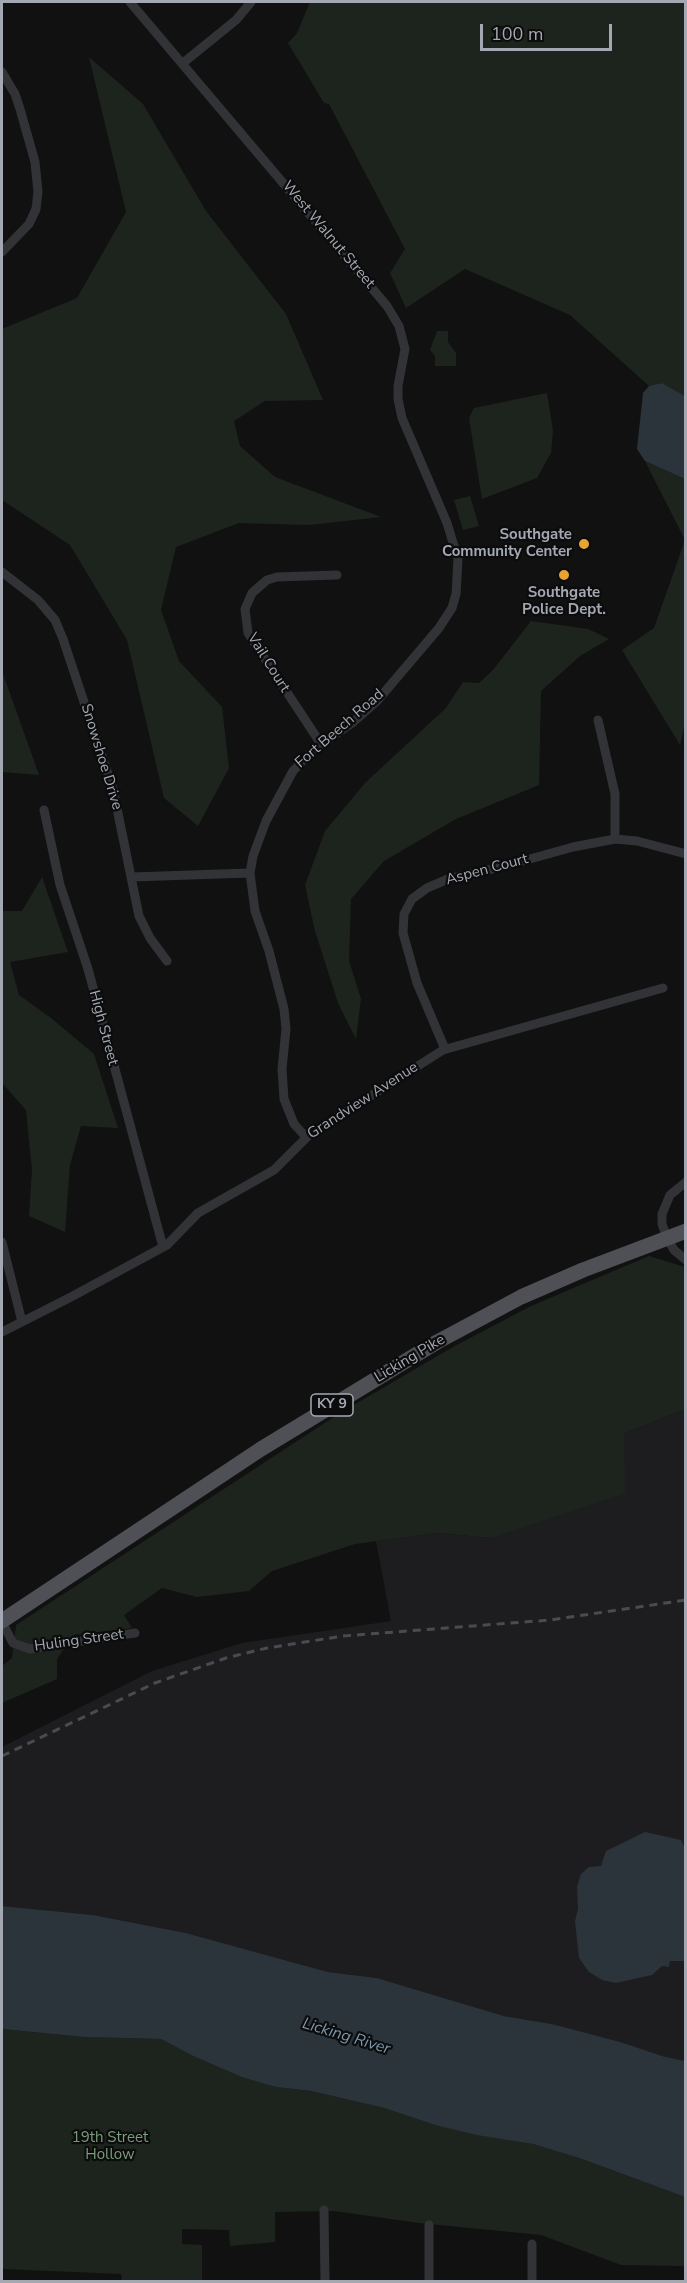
<!DOCTYPE html>
<style>
body{margin:0}
#map{position:relative;width:687px;height:2283px;overflow:hidden;background:#111112;font-family:"Nunito Sans",sans-serif}
canvas{display:block}
.frame{position:absolute;inset:0;border:3px solid #a3a8b2;pointer-events:none}
.scale{position:absolute;left:480px;top:24px;width:132px;height:27px;box-sizing:border-box;border:3px solid #a3a8b2;border-top:0;padding-left:8px;font-size:18px;line-height:21px;white-space:nowrap;color:#a3a8b2;-webkit-text-stroke:4px #0c0c0d;paint-order:stroke}
</style>
<div id="map">
<canvas width="687" height="2283"></canvas>
<div class="frame"></div>
<div class="scale">100 m</div>
</div>
<script>
const c = document.querySelector('canvas').getContext('2d');
c.lineJoin = 'round';
function fillPath(path, color) { c.fillStyle = color; c.fill(path, 'evenodd'); }
const shape = rows => new Path2D(rows.map(r => 'M' + r).join(''));
function stroke(path, color, width, dash) { c.strokeStyle = color; c.lineWidth = width; c.lineCap = dash ? 'butt' : 'round'; c.setLineDash(dash || []); c.stroke(path); }
function write(font, color, halo, rows, align = 'center') {
  c.font = font + ' "Nunito Sans",sans-serif'; c.lineWidth = 4.5; c.setLineDash([]); c.textBaseline = 'middle'; c.strokeStyle = halo; c.fillStyle = color; for (const [text, x, y, turn = 0] of rows) {
    c.save(); c.translate(x, y); c.rotate((+turn || 0) * Math.PI / 180); c.textAlign = isNaN(turn) ? turn : align; if (halo) c.strokeText(text, 0, 0); c.fillText(text, 0, 0); c.restore();
  }
}
fillPath(shape([
 [685,1409,685,2061,662,2056,552,2024,504,2016,377,1978,328,1972,186,1933,93,1915,2,1906,2,1747,152,1671,242,1643,391,1621,376,1541,438,1533,490,1538,624,1434]
]), '#1d1d1f');
fillPath(shape([
 [310,2,685,2,685,396,662,383,649,386,570,315,465,269,406,308,390,273,405,249,329,104,324,103,288,43,297,33],
 [89,57,143,104,206,211,286,314,323,400,265,401,234,421,240,446,275,477,381,517,309,525,239,523,176,547,161,610,179,661,222,707,229,768,198,826,164,798,127,640,70,545,2,500,2,329,77,298,126,212],
 [437,331,448,331,448,342,456,353,456,366,435,366,435,356,430,350],
 [547,393,553,431,551,453,537,478,482,499,469,418,474,408],
 [645,461,685,479,686,719,680,745,622,650,654,628,685,540],
 [470,496,479,526,463,530,454,500],
 [531,621,588,629,609,639,580,656,541,691,539,785,456,819,384,861,351,899,349,961,361,999,356,1039,338,1003,315,931,305,885,325,831,365,783,446,708,463,682,479,683,493,670],
 [2,671,39,775,2,772],
 [42,877,68,952,10,962,19,995,51,1018,94,1054,118,1128,81,1126,70,1165,65,1232,29,1216,32,1170,26,1110,2,1083,2,911,22,911],
 [649,1256,685,1267,685,1409,624,1434,625,1493,490,1538,438,1533,355,1544,272,1571,249,1591,197,1597,162,1588,124,1615,132,1628,73,1635,57,1659,57,1679,2,1703,2,1666,12,1658,16,1625,340,1413,453,1347,531,1306],
 [2,2029,83,2037,161,2039,191,2055,276,2087,311,2091,384,2108,435,2125,533,2144,582,2159,685,2197,685,2266,621,2265,541,2235,419,2223,334,2211,275,2212,275,2242,230,2246,229,2230,182,2229,182,2244,202,2245,202,2281,122,2281,121,2274,2,2269]
]), '#1d241e');
fillPath(shape([
 [662,383,685,396,685,479,645,461,637,449,643,393,649,386],
 [645,1832,681,1840,685,1848,685,1961,670,1961,669,1967,662,1966,652,1975,616,1983,602,1980,589,1972,579,1958,575,1921,578,1909,577,1886,581,1874,589,1867,601,1866,606,1851],
 [2,1906,93,1915,186,1933,328,1972,377,1978,504,2016,552,2024,620,2042,662,2056,685,2061,685,2197,582,2159,533,2144,477,2135,435,2125,384,2108,311,2091,276,2087,242,2077,191,2055,161,2039,83,2037,2,2029]
]), '#2b343a');
stroke(shape([
 [130,2,387,306,399,326,405,349,398,386,398,399,402,418,447,523,458,559,456,594,452,608,439,628,377,701,352,723,313,750,293,771,266,821,253,856,250,873,255,911,269,951,284,1009,286,1029,282,1069,284,1099,294,1124,306,1137],
 [183,63,236,20,251,2],
 [2,72,15,94,20,109,35,162,38,192,36,209,29,224,2,252],
 [2,572,38,600,55,620,63,639,113,789,139,916,150,938,167,961],
 [598,720,615,794,615,839],
 [321,744,248,633,245,609,252,593,267,580,277,577,337,575],
 [44,810,60,885,88,969,163,1247],
 [131,877,250,873],
 [445,1049,417,983,403,933,404,914,412,899,427,888,448,879,505,866,573,847,615,839,637,841,686,854],
 [686,1182,670,1195,662,1214,662,1224,667,1238,674,1250,686,1260],
 [2,1242,22,1322],
 [2,1332,71,1297,167,1245,198,1213,274,1170,309,1135,443,1050,663,988],
 [2,1622,13,1643,30,1649,135,1633],
 [324,2210,325,2282],
 [429,2282,429,2225],
 [532,2282,532,2244]
]), '#323337', 9);
stroke(shape([
 [2,1621,261,1449,437,1342,521,1297,583,1270,686,1231]
]), '#4e5056', 15);
stroke(shape([
 [2,1756,155,1683,226,1658,267,1648,343,1636,550,1620,686,1600]
]), '#494b50', 3, [8, 6]);
for (const [x, y, r, color] of [
 [584,544,6,"#e8a332"],
 [564,575,6,"#e8a332"]
]) { const dot = new Path2D(); dot.arc(x, y, r, 0, 2 * Math.PI); c.fillStyle = color; c.fill(dot); stroke(dot, '#0c0c0d', 2); }
for (const [x, y, w] of [
 [332,1405,42]
]) { const box = new Path2D(); box.roundRect(x - w / 2, y - 11, w, 22, 4.5); c.fillStyle = '#0c0c0d'; c.fill(box); stroke(box, '#a3a8b2', 1.5); }
write('bold 14px', '#a3a8b2', null, [
 ["KY 9",332,1405]
]);
write('15px', '#a3a8b2', '#0c0c0d', [
 ["West Walnut Street",328,235,50],
 ["Vail Court",268,663,58],
 ["Fort Beech Road",340,729,-41],
 ["Snowshoe Drive",101,757,73],
 ["Aspen Court",487,870,-15],
 ["High Street",103,1028,75],
 ["Grandview Avenue",363,1101,-33],
 ["Licking Pike",410,1359,-31],
 ["Huling Street",79,1641,-8]
]);
write('bold 15px', '#a3a8b2', '#0c0c0d', [
 ["Southgate",572,535],
 ["Community Center",572,552],
 ["Southgate",564,593,"center"],
 ["Police Dept.",564,610,"center"]
], 'right');
write('15px', '#7a9d7b', '#0c0c0d', [
 ["19th Street",110,2138],
 ["Hollow",110,2155]
]);
write('italic 16px', '#7a97ac', '#0c0c0d', [
 ["Licking River",346,2037,17]
]);
</script>
